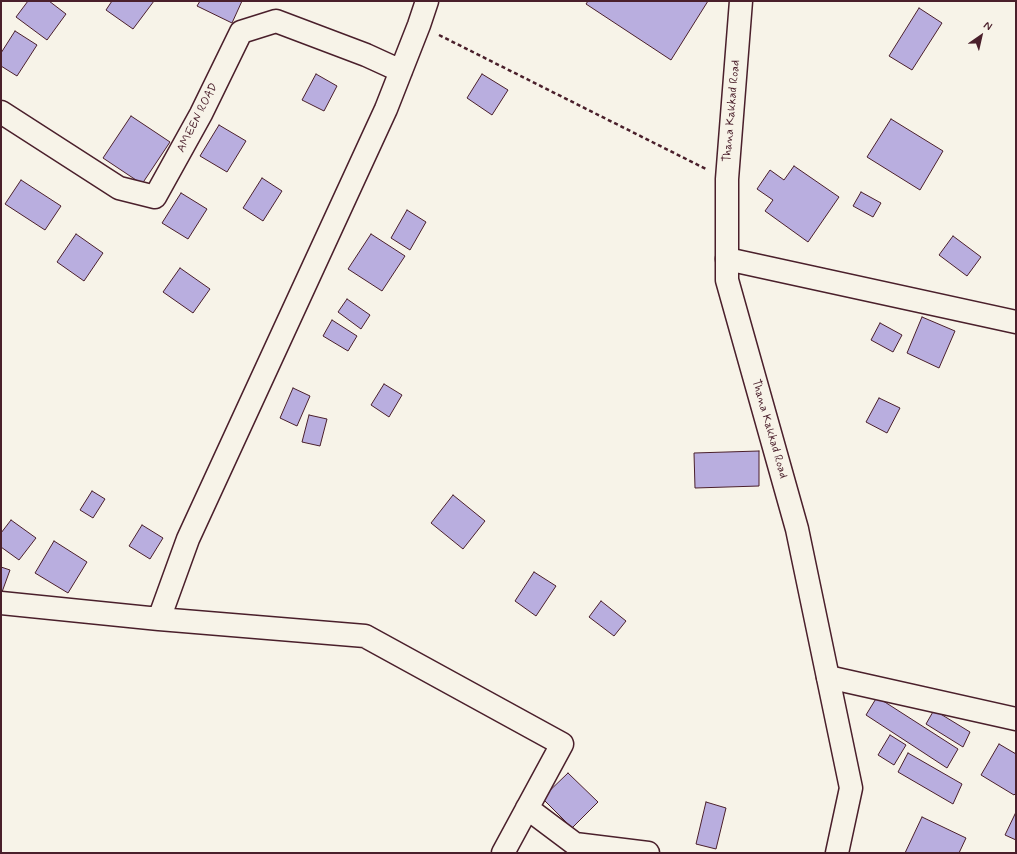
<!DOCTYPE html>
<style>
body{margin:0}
#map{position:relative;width:1017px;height:854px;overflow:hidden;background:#f7f3e8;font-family:Mynerve,sans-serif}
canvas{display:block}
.frame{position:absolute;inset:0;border:2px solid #4a1f2b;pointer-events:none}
.north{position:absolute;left:961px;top:16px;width:40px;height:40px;-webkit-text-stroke:3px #f7f3e8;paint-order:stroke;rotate:34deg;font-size:11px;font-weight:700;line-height:16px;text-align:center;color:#4a1f2b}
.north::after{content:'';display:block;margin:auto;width:14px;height:18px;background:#4a1f2b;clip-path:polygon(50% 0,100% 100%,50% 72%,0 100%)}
</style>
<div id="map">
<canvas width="1017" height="854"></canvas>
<div class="frame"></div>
<div class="north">N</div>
</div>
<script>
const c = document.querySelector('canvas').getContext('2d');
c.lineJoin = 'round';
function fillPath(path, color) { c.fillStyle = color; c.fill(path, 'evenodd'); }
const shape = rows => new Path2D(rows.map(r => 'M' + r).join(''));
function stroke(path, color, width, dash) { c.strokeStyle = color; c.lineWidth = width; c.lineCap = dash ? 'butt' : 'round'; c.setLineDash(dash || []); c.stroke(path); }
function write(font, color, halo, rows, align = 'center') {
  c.font = font + ' Mynerve,sans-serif'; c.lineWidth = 3; c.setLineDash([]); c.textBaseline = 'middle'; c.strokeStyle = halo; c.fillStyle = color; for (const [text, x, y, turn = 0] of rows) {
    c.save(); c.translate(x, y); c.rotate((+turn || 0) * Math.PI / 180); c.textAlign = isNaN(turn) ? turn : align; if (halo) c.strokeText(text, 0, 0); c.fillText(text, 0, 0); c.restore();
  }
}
const building = shape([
 [28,1,49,1,66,14,47,40,16,17,28,1],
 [112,1,154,1,133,29,106,10,112,1],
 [200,1,242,1,232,23,197,6,200,1],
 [588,1,708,1,671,60,586,4,588,1],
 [919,8,942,23,912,70,889,56,919,8],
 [15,31,37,45,17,76,1,66,1,53,15,31],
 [316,74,337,86,324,111,302,100,316,74],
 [482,74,508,90,492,115,467,98,482,74],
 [131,116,170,142,142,184,103,158,131,116],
 [891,119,943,151,920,190,867,157,891,119],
 [219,125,246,141,227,172,200,156,219,125],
 [794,166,839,197,808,242,765,211,773,200,757,189,770,170,784,180,794,166],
 [262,178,282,191,263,221,243,208,262,178],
 [21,180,61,206,45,230,5,204,21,180],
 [861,192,881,203,873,217,853,206,861,192],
 [181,193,207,209,188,239,162,223,181,193],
 [407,210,426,222,410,250,391,238,407,210],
 [76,234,103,253,84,281,57,262,76,234],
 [371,234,405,256,382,291,348,269,371,234],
 [953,236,981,257,967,276,939,255,953,236],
 [180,268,210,289,193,313,163,292,180,268],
 [347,299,370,315,361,329,338,312,347,299],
 [922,317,955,331,939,368,907,353,922,317],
 [332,320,357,336,348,351,323,336,332,320],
 [880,323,902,335,893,352,871,340,880,323],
 [384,384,402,395,389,417,371,405,384,384],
 [293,388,310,396,297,426,280,418,293,388],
 [879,398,900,408,887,433,866,422,879,398],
 [309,415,327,419,320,446,302,442,309,415],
 [759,451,759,486,695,488,694,453,759,451],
 [92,491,105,499,93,518,80,510,92,491],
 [453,495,485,521,463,549,431,523,453,495],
 [11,520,36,538,19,560,1,547,1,533,11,520],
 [142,525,163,538,150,559,129,546,142,525],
 [54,541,87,562,68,593,35,573,54,541],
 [1,567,10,570,2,592,1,592,1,567],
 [534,572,556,586,536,616,515,601,534,572],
 [601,601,626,621,614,636,589,617,601,601],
 [877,697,958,749,947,768,866,715,877,697],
 [934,710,970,732,963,747,926,724,934,710],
 [890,735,906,745,894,765,878,755,890,735],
 [999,744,1016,754,1016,793,1014,795,981,775,999,744],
 [908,753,962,784,953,804,898,772,908,753],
 [568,773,598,802,572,828,542,798,568,773],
 [706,802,726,808,716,849,696,844,706,802],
 [1016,812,1016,840,1005,835,1016,812],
 [922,817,966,838,959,853,905,853,922,817]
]);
fillPath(building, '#b9aedf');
stroke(building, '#4a1f2b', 1);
const minor = shape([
 [1,112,119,188,155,197,201,114,241,32,276,21,366,55,401,71],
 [727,259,1016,322],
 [1,603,159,619,188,539,386,109,419,25,427,1],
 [159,619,365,636,562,744,503,853],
 [828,677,1016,719],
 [527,808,575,844,648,853]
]);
const secondary = shape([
 [741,1,727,179,727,280,797,529,851,788,837,853]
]);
stroke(minor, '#4a1f2b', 25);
stroke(secondary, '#4a1f2b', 25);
stroke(shape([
 [439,35,706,169]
]), '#4a1f2b', 2.5, [4, 3]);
stroke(minor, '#f7f3e8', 22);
stroke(secondary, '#f7f3e8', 22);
write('12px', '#4a1f2b', '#f7f3e8', [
 ["Thana Kakkad Road",732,111,-85],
 ["AMEEN ROAD",198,118,-63],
 ["Thana Kakkad Road",769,429,74]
]);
</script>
